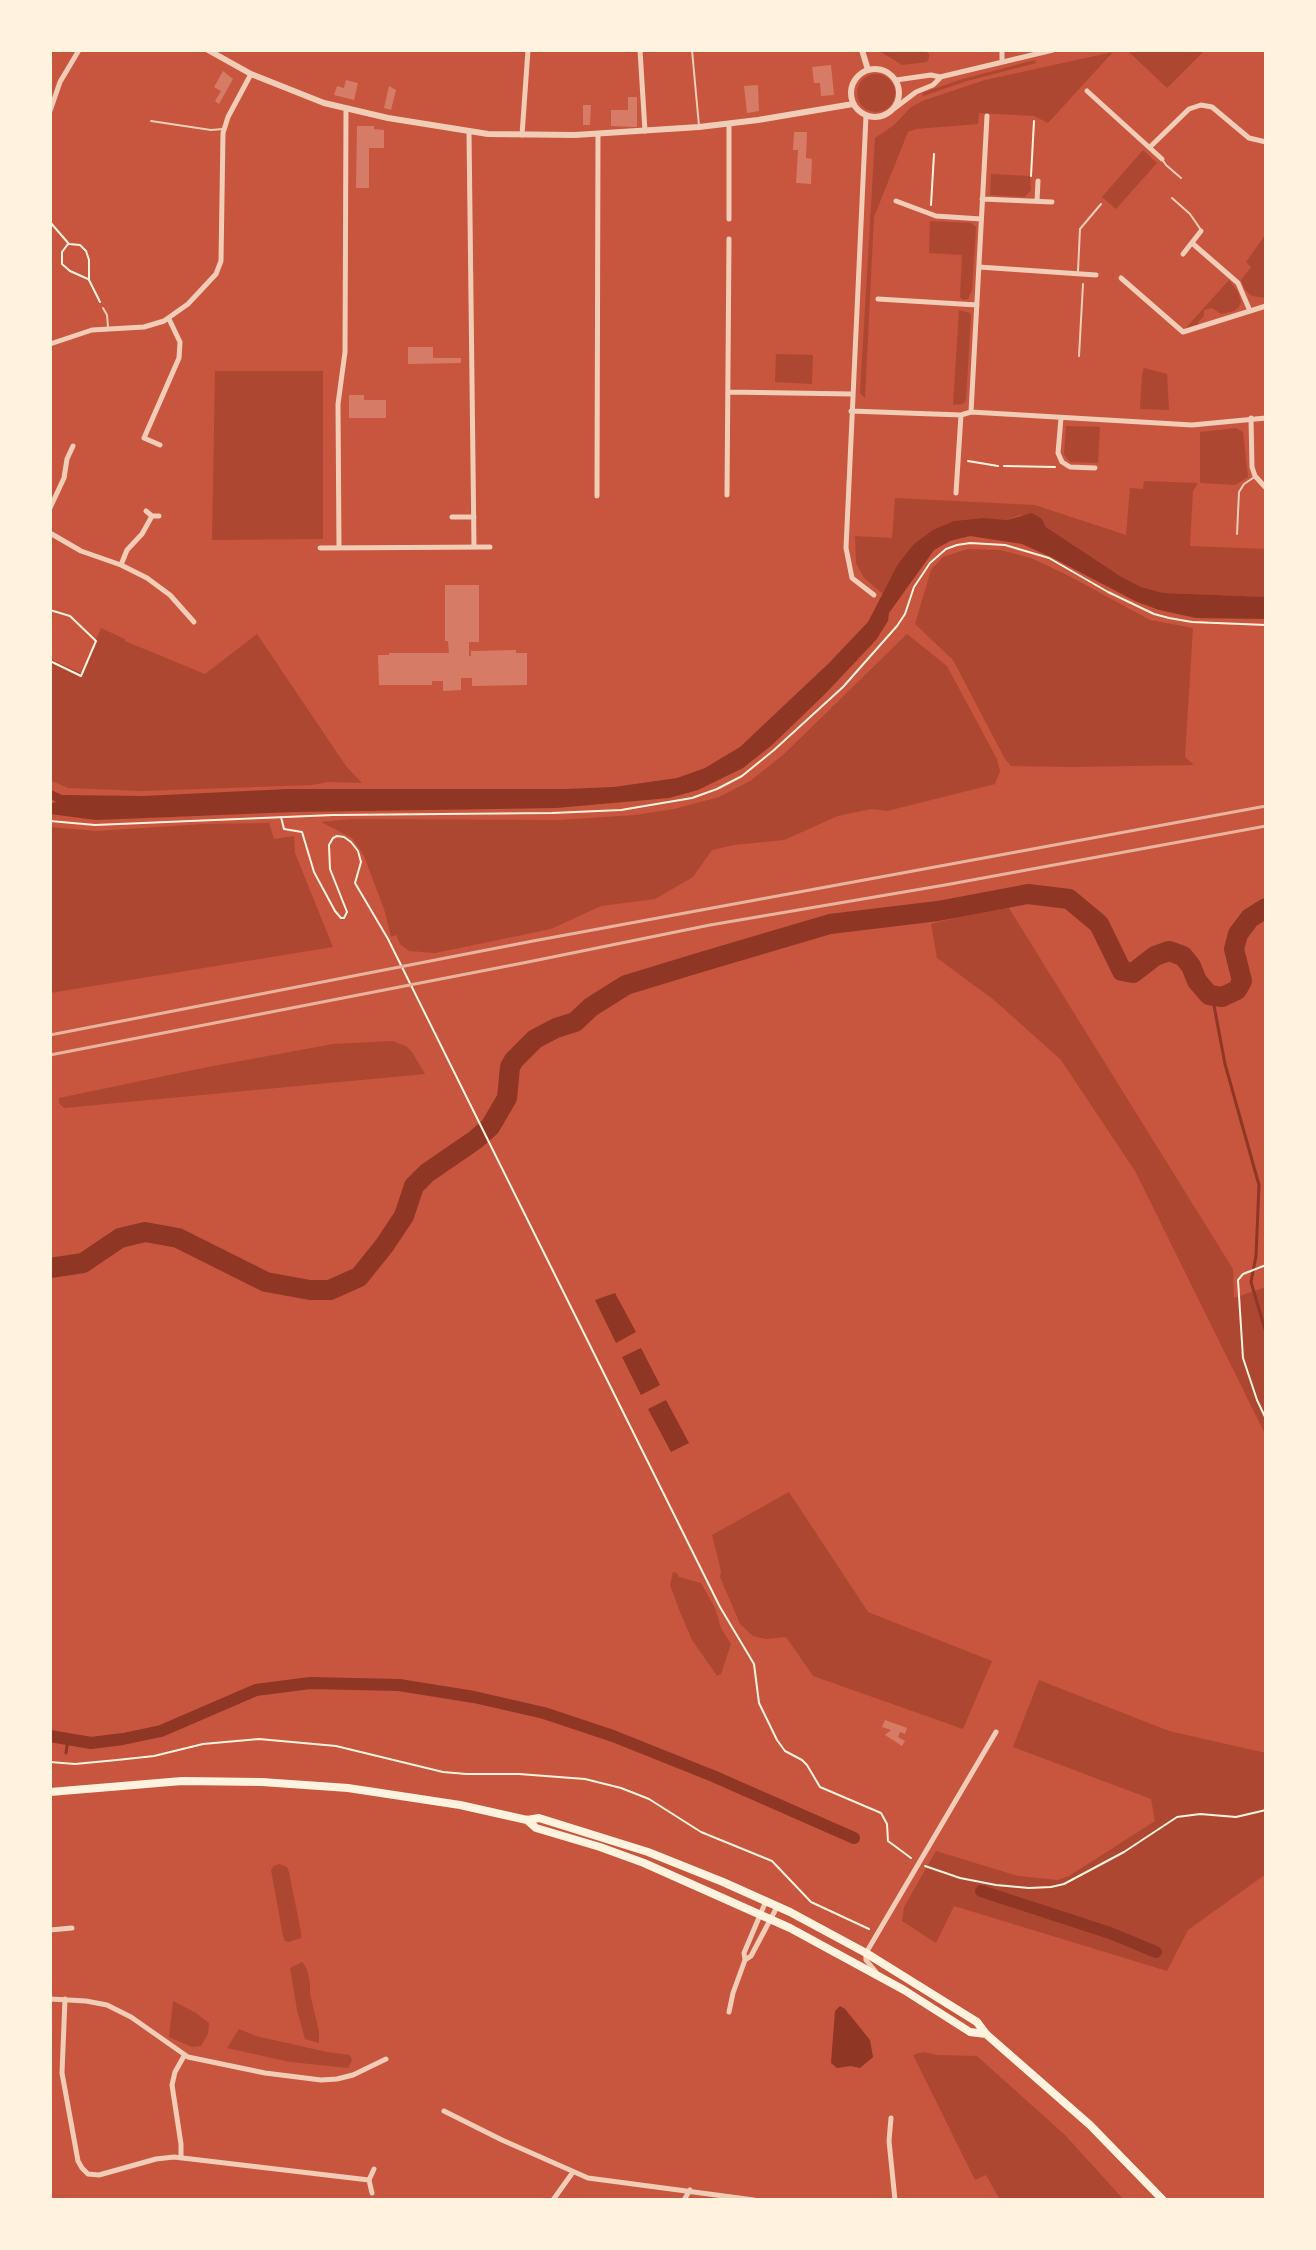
<!DOCTYPE html>
<style>
body{margin:0}
#map{position:relative;width:1316px;height:2250px;overflow:hidden;background:#c8553d;font-family:Quicksand,sans-serif}
canvas{display:block}
.frame{position:absolute;inset:0;border:52px solid #fff3e0;pointer-events:none}
</style>
<div id="map">
<canvas width="1316" height="2250"></canvas>
<div class="frame"></div>
</div>
<script>
const c = document.querySelector('canvas').getContext('2d');
c.lineJoin = 'round';
function fillPath(path, color) { c.fillStyle = color; c.fill(path, 'evenodd'); }
const shape = rows => new Path2D(rows.map(r => 'M' + r).join(''));
function stroke(path, color, width, dash) { c.strokeStyle = color; c.lineWidth = width; c.lineCap = dash ? 'butt' : 'round'; c.setLineDash(dash || []); c.stroke(path); }
fillPath(shape([
 [878,50,924,50,929,54,929,58,927,62,902,65],
 [1127,50,1205,50,1167,88],
 [1113,52,1048,123,1034,116,979,113,978,124,916,129,908,132,874,217,865,398,860,393,875,138,894,125,910,108,922,101,985,80],
 [1035,60,1036,63,967,81,923,96,922,93,959,80],
 '857 93a19 19 0 1 1 38 0a19 19 0 1 1-38 0Z',
 [1143,150,1157,163,1116,209,1102,197],
 [991,174,1030,176,1031,190,1025,197,990,195],
 [930,221,971,223,976,227,972,291,968,299,963,300,960,297,962,255,929,253],
 [1265,235,1266,276,1266,298,1252,296,1245,290,1241,280,1251,267,1246,262],
 [1229,280,1238,292,1241,302,1239,307,1234,311,1221,314,1212,308,1204,310,1204,316,1198,322,1199,325,1185,329],
 [959,310,970,313,971,316,966,400,963,404,953,405],
 [776,354,813,355,812,384,775,382],
 [1144,368,1167,374,1169,410,1140,409,1142,374],
 [215,371,323,371,323,539,212,540],
 [1066,426,1100,427,1098,463,1071,462,1067,459,1064,454],
 [1236,428,1243,432,1248,477,1235,485,1200,483,1200,432],
 [1144,481,1198,483,1193,491,1190,546,1266,549,1266,597,1164,593,1141,587,1120,576,1046,527,1042,519,1019,515,1007,520,983,518,954,521,889,584,883,594,864,578,856,563,855,536,892,538,895,498,1035,505,1126,535,1130,488,1143,489],
 [968,549,1000,550,1031,558,1069,576,1150,620,1193,628,1185,757,1194,765,1071,767,1011,766,1005,759,953,660,915,624,931,570,943,557],
 [101,628,125,639,125,641,205,674,257,634,346,766,362,783,328,782,312,785,142,791,68,788,50,780,50,659,81,673],
 [907,634,947,666,997,759,1000,771,995,784,887,811,871,809,838,816,784,840,734,845,712,850,693,877,655,899,601,906,551,929,435,953,409,951,400,944,396,935,391,937,384,909,364,856,352,838,321,822,351,819,558,820,635,815,674,809,719,797,750,781,783,755],
 [269,823,274,839,294,836,295,853,333,947,50,993,50,827,96,831,204,824],
 [1007,905,1233,1269,1234,1298,1266,1287,1266,1436,1135,1171,1061,1060,994,1000,937,958,931,924],
 [392,1041,406,1046,412,1052,425,1074,64,1108,59,1103,59,1098,208,1067,333,1044],
 [789,1492,868,1612,992,1661,963,1729,813,1676,786,1637,766,1639,753,1636,740,1624,720,1577,721,1571,712,1535],
 [673,1572,677,1573,679,1577,701,1583,715,1608,721,1628,731,1644,721,1674,717,1676,692,1640,680,1612,670,1585],
 [1039,1680,1169,1731,1266,1753,1266,1874,1188,1930,1167,1971,954,1906,936,1943,902,1921,904,1907,936,1851,1018,1876,1058,1880,1069,1876,1155,1821,1151,1799,1013,1747],
 [279,1864,287,1867,289,1872,301,1932,301,1938,289,1942,285,1941,283,1936,271,1870,274,1866],
 [302,1962,307,1969,310,1983,310,1994,319,2031,319,2043,305,2039,297,2010,290,1968],
 [173,2001,196,2013,209,2023,208,2034,201,2046,192,2047,169,2037],
 [239,2029,256,2036,327,2052,350,2055,352,2060,348,2068,290,2062,227,2048],
 [923,2052,937,2055,977,2056,1065,2135,1124,2200,1000,2200,986,2175,975,2180,913,2055]
]), '#ae4732');
fillPath(shape([
 [1032,513,1042,519,1046,527,1120,576,1141,587,1164,593,1266,597,1266,619,1196,618,1159,610,1135,601,1051,557,1022,544,970,536,950,541,934,550,889,613,888,621,876,640,826,693,772,745,743,768,698,790,669,798,556,808,294,812,96,820,50,814,50,804,56,802,50,798,51,790,62,795,144,796,288,789,565,789,614,787,677,778,705,768,740,747,829,663,868,622,898,564,914,544,933,530,954,521,983,518,1007,520],
 [615,1293,636,1332,616,1343,595,1300],
 [641,1348,660,1385,641,1395,622,1357],
 [666,1400,689,1443,671,1452,648,1409],
 [840,2006,845,2009,870,2040,873,2057,860,2068,851,2066,837,2068,831,2063,835,2011]
]), '#8f3625');
stroke(shape([
 [1212,995,1225,1064,1259,1185,1256,1256,1251,1282,1266,1333],
 [66,1753,68,1739]
]), '#8f3625', 3);
stroke(shape([
 [50,1736,91,1743,123,1739,161,1731,256,1690,310,1683,399,1685,474,1697,544,1713,613,1736,713,1776,854,1838],
 [981,1891,1110,1933,1156,1952]
]), '#8f3625', 12);
stroke(shape([
 [50,1268,83,1263,120,1238,145,1232,178,1238,266,1282,310,1290,330,1290,359,1277,384,1246,404,1216,414,1186,427,1173,475,1140,490,1127,507,1098,510,1067,514,1060,535,1039,556,1028,575,1022,591,1007,626,985,698,963,830,924,938,911,1028,894,1069,899,1099,924,1122,971,1133,973,1155,956,1169,951,1183,956,1191,966,1197,981,1209,995,1222,997,1237,990,1242,981,1234,949,1238,934,1250,918,1266,908]
]), '#8f3625', 20);
fillPath(shape([
 [831,65,834,95,821,96,820,83,814,83,812,67],
 [223,71,233,79,219,104,215,101,221,91,214,87],
 [346,80,358,83,354,100,334,95,337,86,344,88],
 [758,85,759,111,747,113,744,86],
 [389,86,396,90,391,110,384,108],
 [628,97,637,97,637,127,611,126,611,110,628,110],
 [583,105,591,105,590,125,583,125],
 [357,126,374,126,374,129,384,130,384,148,369,148,369,188,356,188],
 [794,132,807,132,806,158,812,159,811,184,796,183,798,150,793,150],
 [408,347,433,347,433,358,461,358,461,363,408,364],
 [349,395,364,395,364,400,386,400,386,418,349,418],
 [445,585,479,585,479,642,469,642,469,656,471,656,471,651,516,650,516,653,527,653,527,685,472,686,472,678,461,678,461,690,443,691,443,681,432,681,432,685,379,685,378,655,389,655,389,653,449,653,448,641,445,641],
 [885,1720,907,1728,905,1734,900,1732,898,1737,905,1741,902,1746,885,1735,891,1730,882,1727]
]), '#d67c66');
stroke(shape([
 [1031,176,1034,121],
 [931,205,934,154],
 [50,222,69,244,80,245,86,251,89,260,89,280,100,302],
 [68,244,62,252,62,264,70,271,88,279],
 [968,461,998,466],
 [1004,466,1055,467],
 [50,610,70,616,96,641,81,676,50,661],
 [281,817,284,829,302,832,314,872,335,911,341,918,344,918,347,912,330,869,329,845,333,838,337,836,344,837,351,842,358,851,361,862,355,883,388,939,720,1607,754,1664,759,1703,777,1740,785,1751,802,1760,807,1765,820,1787,881,1813,887,1824,888,1841,911,1858],
 [50,821,95,825,333,815,552,813,621,810,692,798,717,789,742,776,774,750,843,687,897,626,905,614,914,587,930,563,946,549,957,545,970,543,1005,545,1049,558,1108,592,1154,614,1169,618,1192,622,1266,625],
 [1266,1265,1243,1274,1238,1280,1243,1358,1257,1400,1266,1419],
 [50,1762,75,1764,117,1760,154,1756,203,1744,259,1739,336,1746,443,1772,466,1774,519,1774,585,1779,621,1788,649,1799,701,1832,772,1861,811,1902,869,1929],
 [925,1866,960,1878,996,1885,1029,1888,1051,1887,1064,1884,1124,1852,1177,1817,1200,1814,1236,1817,1266,1810]
]), '#fff3e0', 2);
stroke(shape([
 [692,50,699,126],
 [151,121,211,130,223,129],
 [1162,159,1166,165,1181,178],
 [1172,198,1190,214,1201,230],
 [1078,271,1080,229,1101,204],
 [103,308,107,315,108,327],
 [1079,356,1083,284],
 [1237,534,1239,492,1244,484,1253,478]
]), '#f1ccb7', 2);
stroke(shape([
 [640,50,645,131],
 [1002,50,1002,61],
 [896,80,931,75,940,77,1053,50],
 [1087,91,1162,159],
 [895,108,916,92,933,85,940,78],
 [50,111,60,82,79,50],
 [866,116,846,548,852,578,874,595],
 [469,132,474,547],
 [522,135,528,50],
 [1150,147,1189,109,1201,105,1212,107,1249,138,1266,142],
 [982,199,1052,202],
 [896,201,936,216,981,219],
 [1037,201,1038,181],
 [729,219,729,124],
 [1192,243,1238,283,1250,311],
 [1183,254,1201,231],
 [979,267,1096,275],
 [1121,278,1183,332,1266,306],
 [878,299,977,305],
 [50,344,92,330,144,327,164,321,188,304,216,274,221,261,223,133,228,117,251,74],
 [728,392,852,394],
 [851,411,961,415,971,412,1192,425,1266,418],
 [971,412,987,116],
 [1061,418,1058,453,1062,462,1070,467,1095,468],
 [1251,418,1252,467,1255,476,1266,488],
 [160,445,144,438,179,358,180,342,169,319],
 [956,493,961,415],
 [727,495,729,239],
 [597,496,598,134],
 [50,508,64,478,67,459,73,446],
 [146,511,152,516,159,516],
 [452,517,474,517],
 [50,533,81,551,121,565,147,578,170,595,194,622],
 [320,548,490,547],
 [339,548,338,404,345,352,346,109],
 [121,565,127,550,142,534,152,516],
 [50,1930,72,1928],
 [745,1960,744,1953,766,1901],
 [876,1972,866,1960,866,1953,996,1732],
 [50,1999,86,2001,107,2005,131,2017,188,2057,265,2073,321,2080,337,2079,353,2075,386,2059],
 [65,1999,62,2073,78,2161,82,2168,88,2174,99,2175,156,2159,174,2157,369,2180],
 [729,2012,733,1993,745,1960,751,1956,777,1907],
 [444,2111,502,2140,588,2178,754,2200],
 [891,2118,889,2141,895,2200],
 [181,2158,181,2144,172,2085,175,2072,184,2056],
 [372,2193,369,2180,374,2169],
 [553,2200,573,2172],
 [684,2200,690,2190]
]), '#f1ccb7', 5);
stroke(shape([
 [208,50,251,74,324,103,388,118,488,134,575,135,699,127,758,120,853,104],
 [862,50,868,70],
 '851 93a24 24 0 1 1 48 0a24 24 0 1 1-48 0Z'
]), '#f1ccb7', 6);
stroke(shape([
 [50,1792,182,1781,262,1782,348,1788,460,1805,527,1820,539,1818,648,1852,723,1882,790,1912,866,1953,977,2022,986,2034,1090,2125,1163,2200],
 [527,1820,536,1828,600,1847,644,1863,790,1928,904,1990,970,2032,986,2034]
]), '#fff3e0', 8);
stroke(shape([
 [50,1035,533,941,1266,806],
 [50,1055,528,962,710,925,945,885,1266,826]
]), '#e9b49f', 3);
</script>
